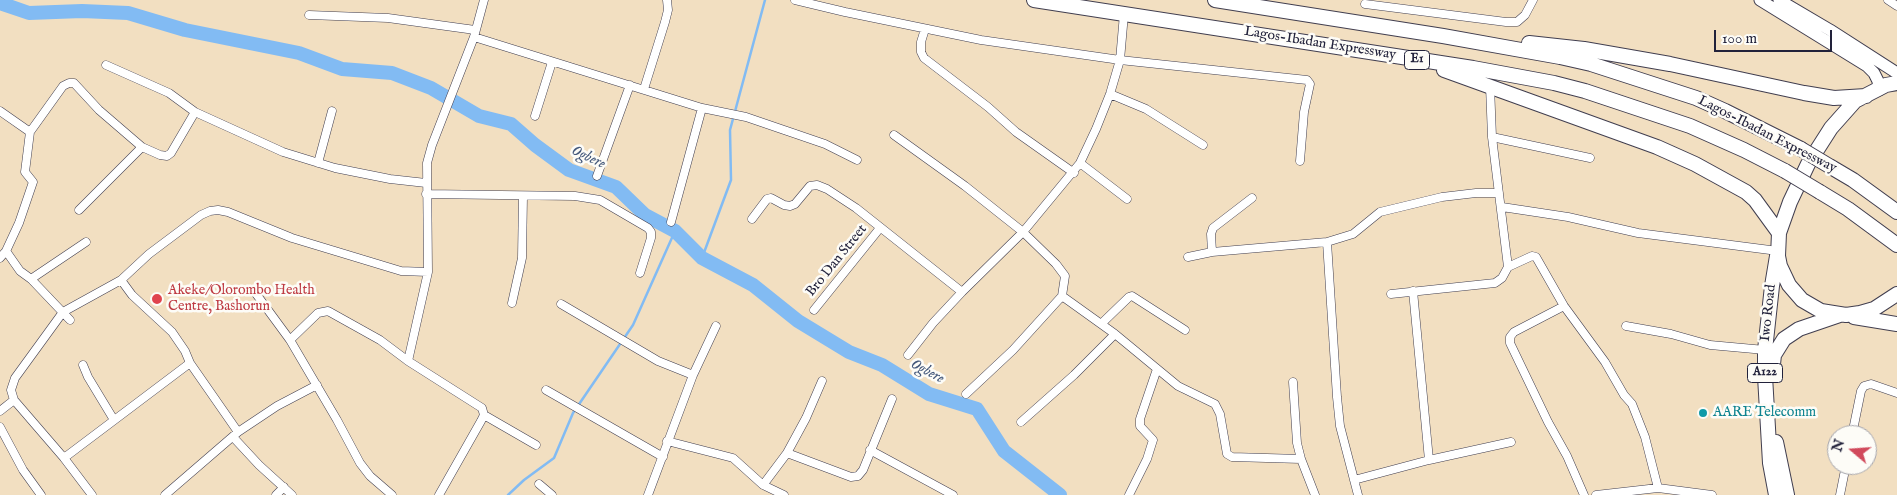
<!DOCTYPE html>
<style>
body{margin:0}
#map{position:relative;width:1897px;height:495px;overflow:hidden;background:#f2dfc1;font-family:"IM FELL English",serif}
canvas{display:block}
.north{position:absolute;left:1827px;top:425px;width:50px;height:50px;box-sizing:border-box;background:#fdfcf7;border:1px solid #a5a5ac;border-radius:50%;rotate:288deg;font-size:14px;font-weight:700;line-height:20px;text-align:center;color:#22223b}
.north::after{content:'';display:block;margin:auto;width:18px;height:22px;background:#d1495b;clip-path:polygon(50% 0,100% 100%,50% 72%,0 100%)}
.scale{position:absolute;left:1714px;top:30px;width:118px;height:22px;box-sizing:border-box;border:2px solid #22223b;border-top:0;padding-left:6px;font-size:15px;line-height:18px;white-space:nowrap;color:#22223b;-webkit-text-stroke:4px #fdfcf7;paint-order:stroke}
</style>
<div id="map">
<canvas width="1897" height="495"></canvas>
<div class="north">N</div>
<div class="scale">100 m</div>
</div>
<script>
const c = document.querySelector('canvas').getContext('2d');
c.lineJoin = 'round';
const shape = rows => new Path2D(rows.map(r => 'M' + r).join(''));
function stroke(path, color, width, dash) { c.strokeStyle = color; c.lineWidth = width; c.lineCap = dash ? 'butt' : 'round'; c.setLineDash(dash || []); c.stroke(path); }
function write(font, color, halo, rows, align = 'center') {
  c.font = font + ' "IM FELL English",serif'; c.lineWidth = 5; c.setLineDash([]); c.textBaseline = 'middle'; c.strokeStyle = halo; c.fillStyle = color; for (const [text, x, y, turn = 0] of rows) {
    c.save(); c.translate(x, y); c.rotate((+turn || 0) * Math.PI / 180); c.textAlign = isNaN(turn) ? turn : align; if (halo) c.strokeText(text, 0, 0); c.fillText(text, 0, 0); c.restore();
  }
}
stroke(shape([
 [702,258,731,180,730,130,765,0],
 [508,495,524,480,554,458,573,413,633,325,675,231]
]), '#82bbf3', 2.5);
stroke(shape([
 [0,3,29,13,82,11,128,13,185,30,299,53,342,69,392,73,431,88,479,116,511,124,535,145,569,170,616,187,645,215,675,231,702,258,753,285,798,321,849,352,882,365,929,394,977,409,1004,451,1060,495]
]), '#82bbf3', 14);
const street = shape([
 [795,0,845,12,981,40,1120,60,1307,80,1310,84,1304,112,1300,161],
 [1888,0,1897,6],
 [1365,4,1506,22,1517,22,1525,15,1533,0],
 [309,15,388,18,475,30],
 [925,29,921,42,921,52,924,58,988,107,1016,132,1074,173],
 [474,37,702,108,746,117,825,144,857,160],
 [106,65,169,93,195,112,283,152,335,168,390,179,426,183],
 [1490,86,1492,137,1508,267],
 [644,89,665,22,668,10,667,0],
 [1110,94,1146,109,1203,145],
 [0,111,30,132],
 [535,116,552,62],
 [894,135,965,186,1023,232,1056,264,1065,276,1062,296,1013,350,966,394],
 [1492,137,1590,158],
 [318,163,332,111],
 [1080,163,1127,199],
 [597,176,630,85],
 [426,194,575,196,600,200,648,228,651,232,651,238,640,273],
 [1502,207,1568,217,1638,233,1778,251],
 [79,210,142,147],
 [752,219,767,199,771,198,784,205,790,206,795,204,810,186,817,185,827,189,856,208,962,292],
 [671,222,702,108],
 [1327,242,1337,397,1340,426,1358,495],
 [6,251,20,271,31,279,70,320],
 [1212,252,1211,234,1213,228,1252,198],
 [1188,257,1212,252,1327,242,1353,234,1380,212,1442,197,1476,193,1499,193],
 [0,258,6,251,19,223,33,182,25,172,30,132,63,86,69,83,74,83,99,110,142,147,160,155,167,156,171,153,195,112],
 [31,279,86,242],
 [121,280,132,295,172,332,185,351,190,363,238,432],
 [254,291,290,340,337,420,360,463,370,476,392,495],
 [1413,291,1429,460],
 [1391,294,1495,283,1502,278,1508,267,1532,256,1536,257,1564,306,1605,362,1624,395,1632,404,1645,437,1658,488],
 [1062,296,1115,334,1178,386,1215,404,1220,414,1227,454,1232,457,1301,459],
 [512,303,522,258,523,196],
 [561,304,658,361,693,375],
 [1564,306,1514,332,1510,337,1510,343,1548,422,1567,456,1584,495],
 [814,310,880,228],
 [1101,324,1129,297,1132,296,1185,330],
 [1626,326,1671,334,1710,345,1765,350],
 [290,340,318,313,328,311,380,340,408,361,482,408,484,415,481,421,439,495],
 [908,355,933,323,962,292,1023,232,1080,163,1096,129,1110,94,1120,60,1124,14],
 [408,361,428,272,427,163,432,145,474,37,484,0],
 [83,365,88,377,114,420],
 [1293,382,1297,443,1301,459,1315,495],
 [546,390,663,457],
 [14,400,64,458,92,495],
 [0,411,14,400,11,390,15,378,63,312,121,280,149,254,201,215,210,211,218,210,228,212,292,238,401,271,428,272],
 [484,415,536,445],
 [1021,422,1074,375,1115,334],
 [0,427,23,470,41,495],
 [1852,435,1861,391,1864,386,1871,384,1897,393],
 [233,437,259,465,292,495],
 [667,441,733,458,763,485,784,495],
 [870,450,953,495],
 [787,453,851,477,858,476,863,470,892,399],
 [64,458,190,363],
 [1354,480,1429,460,1511,442],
 [539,484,552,495],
 [763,485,787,453,806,418,822,381],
 [165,495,238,432,277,406,317,385],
 [276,495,284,487],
 [648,495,693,375,716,326],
 [1129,495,1147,459,1153,440,1140,426,1140,419,1157,369],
 [1596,495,1658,488,1712,495],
 [1840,495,1846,465]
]);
const primary = shape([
 [1760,0,1867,66,1874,73,1878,81,1879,90],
 [1779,0,1830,30,1897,73]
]);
const highway = shape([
 [1034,0,1473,68,1554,83,1585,91,1690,126,1744,150,1785,171],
 [1215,0,1443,36,1560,57,1591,64,1696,98,1725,111,1801,149],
 [1529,43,1584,49,1670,64,1804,93,1834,98,1866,96],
 [1444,70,1657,147,1695,164,1746,192,1755,200,1779,233],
 [1897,83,1886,85,1855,101,1831,128,1808,164,1790,202,1779,233,1778,256,1780,266,1789,285,1802,300,1821,311,1846,315,1860,313,1874,309,1897,294],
 [1831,167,1853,180,1897,212],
 [1820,192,1848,209,1897,245],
 [1854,317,1897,324],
 [1772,373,1774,355,1784,339,1799,329,1840,315],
 [1776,442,1787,495],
 [1776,495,1770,463,1765,376,1765,350,1772,286,1777,256]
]);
stroke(street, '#413e4f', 9);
stroke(primary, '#413e4f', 13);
stroke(highway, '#413e4f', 16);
stroke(street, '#fff', 8);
stroke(primary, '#fff', 11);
stroke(highway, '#fff', 14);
const highwayBridge = shape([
 [1801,149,1831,167],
 [1785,171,1820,192]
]);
stroke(highwayBridge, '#413e4f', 16, []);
stroke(highwayBridge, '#fff', 14);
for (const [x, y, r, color] of [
 [157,299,6,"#e0444e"],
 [1703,413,5,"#0f9aa8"]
]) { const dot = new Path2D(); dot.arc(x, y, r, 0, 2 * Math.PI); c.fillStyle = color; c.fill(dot); stroke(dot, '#fdfcf7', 2); }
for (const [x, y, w] of [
 [1417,60,25],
 [1765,373,35]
]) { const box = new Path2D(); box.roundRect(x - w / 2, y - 9.5, w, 19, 4); c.fillStyle = '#fdfcf7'; c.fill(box); stroke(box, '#22223b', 1); }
write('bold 12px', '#22223b', null, [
 ["E1",1417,60],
 ["A122",1765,373]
]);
write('14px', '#22223b', '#fdfcf7', [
 ["Lagos-Ibadan Expressway",1320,44,9],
 ["Lagos-Ibadan Expressway",1767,135,27],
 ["Bro Dan Street",837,261,-51],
 ["Iwo Road",1769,313,-84]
]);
write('14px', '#be3a42', '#fdfcf7', [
 ["Akeke/Olorombo Health",168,291],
 ["Centre, Bashorun",168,307]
], 'left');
write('14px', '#0d838f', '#fdfcf7', [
 ["AARE Telecomm",1713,413]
], 'left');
write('italic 15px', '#44587b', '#fdfcf7', [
 ["Ogbere",588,158,25],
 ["Ogbere",927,372,28]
]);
</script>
